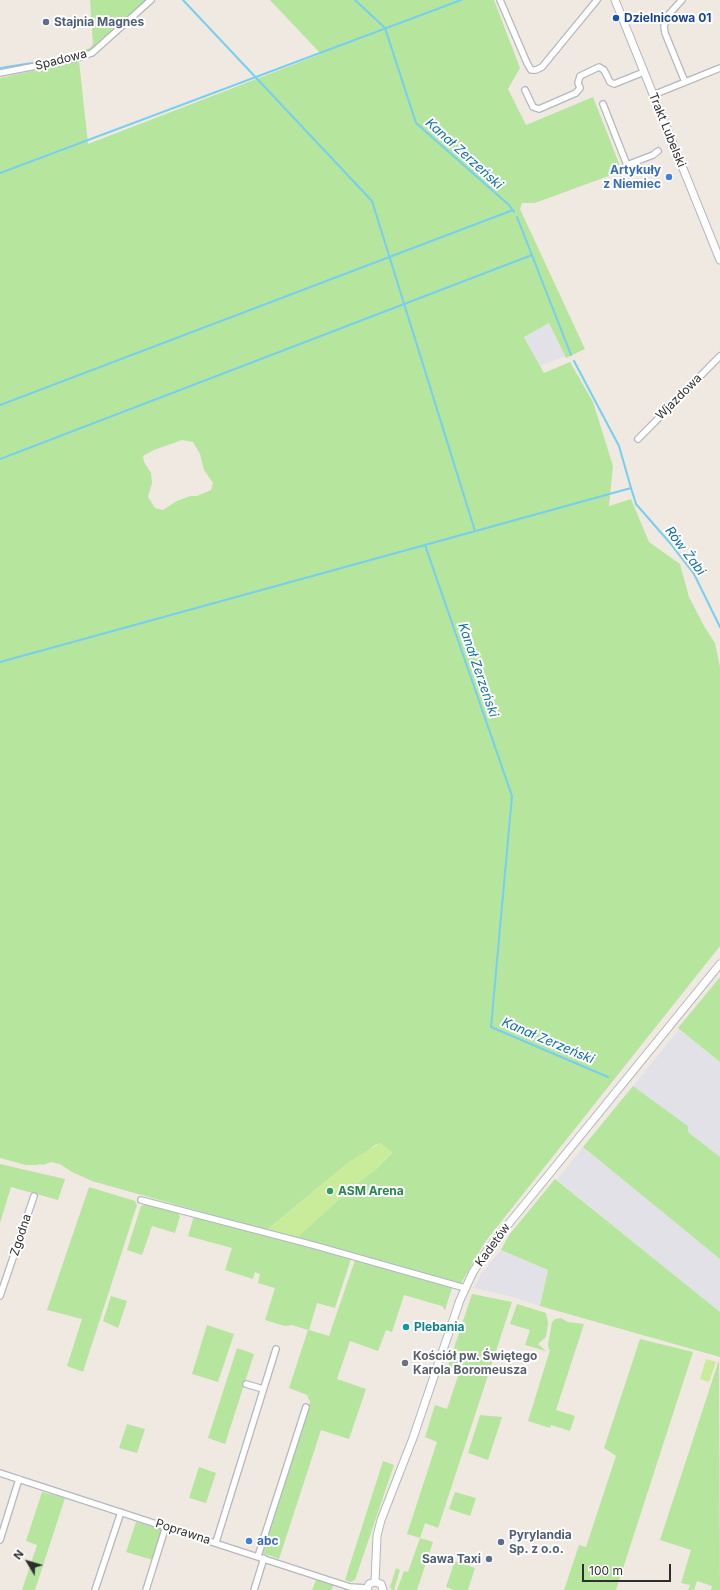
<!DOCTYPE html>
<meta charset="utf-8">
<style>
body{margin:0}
#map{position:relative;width:720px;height:1590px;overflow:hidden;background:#efe9e1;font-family:Inter,sans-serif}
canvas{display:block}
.north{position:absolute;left:8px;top:1542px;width:40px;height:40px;-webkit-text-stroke:3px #fff;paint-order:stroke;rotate:308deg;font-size:11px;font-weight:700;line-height:16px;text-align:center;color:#2e2e2e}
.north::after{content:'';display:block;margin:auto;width:14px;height:18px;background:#2e2e2e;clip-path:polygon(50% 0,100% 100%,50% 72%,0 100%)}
.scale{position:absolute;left:582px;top:1564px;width:89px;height:18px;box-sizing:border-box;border:2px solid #2e2e2e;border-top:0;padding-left:5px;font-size:12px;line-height:14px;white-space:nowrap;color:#2e2e2e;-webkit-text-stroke:3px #fff;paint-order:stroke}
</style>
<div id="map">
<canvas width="720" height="1590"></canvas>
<div class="north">N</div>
<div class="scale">100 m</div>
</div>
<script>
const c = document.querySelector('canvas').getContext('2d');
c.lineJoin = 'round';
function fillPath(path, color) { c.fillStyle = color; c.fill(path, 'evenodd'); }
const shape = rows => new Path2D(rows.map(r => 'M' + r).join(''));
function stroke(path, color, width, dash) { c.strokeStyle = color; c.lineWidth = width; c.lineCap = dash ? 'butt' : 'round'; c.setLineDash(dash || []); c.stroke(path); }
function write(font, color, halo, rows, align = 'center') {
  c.font = font + ' Inter,sans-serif'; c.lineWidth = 4; c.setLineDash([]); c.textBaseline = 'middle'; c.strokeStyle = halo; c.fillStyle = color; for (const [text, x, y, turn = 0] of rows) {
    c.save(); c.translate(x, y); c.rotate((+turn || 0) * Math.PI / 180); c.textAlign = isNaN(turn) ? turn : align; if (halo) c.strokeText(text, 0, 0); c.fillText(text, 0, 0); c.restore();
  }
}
fillPath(shape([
 [549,323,565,356,540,366,524,336],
 [679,1029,720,1062,720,1157,688,1132,688,1126,633,1086],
 [583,1147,720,1259,720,1312,557,1180],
 [501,1250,548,1270,540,1306,513,1297,474,1288,481,1274]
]), '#e3e1e8');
fillPath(shape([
 [90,0,148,0,93,51,79,56,78,52,90,48,93,44],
 [270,0,494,0,520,68,508,89,526,125,593,97,622,171,535,203,522,203,520,209,585,349,566,358,549,323,524,337,544,373,570,362,593,402,613,466,609,506,631,499,649,542,680,564,689,597,704,626,715,643,720,667,720,946,485,1242,460,1285,92,1181,72,1172,60,1164,51,1162,43,1165,39,1164,38,1165,26,1165,0,1158,0,78,79,61,88,144,321,54],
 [182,440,193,442,200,454,204,470,213,483,211,490,197,496,190,496,177,501,163,510,155,508,148,497,152,483,151,473,144,462,143,456,154,450],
 [380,1143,392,1153,376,1169,355,1185,298,1236,268,1229,348,1163,369,1150,375,1145],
 [720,977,720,1062,678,1028],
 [633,1086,688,1126,688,1132,720,1157,720,1259,583,1147],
 [0,1164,65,1179,58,1200,11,1187,0,1223],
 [555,1179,720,1312,720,1357,540,1306,548,1270,501,1250,509,1235],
 [89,1187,135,1201,137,1205,83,1372,67,1366,82,1319,47,1310],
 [148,1203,178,1212,180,1216,175,1233,152,1226,142,1255,127,1250,141,1206],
 [194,1216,351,1259,335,1308,317,1303,309,1330,329,1336,355,1260,452,1288,445,1310,442,1306,404,1295,392,1332,386,1330,378,1351,350,1341,337,1379,366,1389,349,1439,321,1430,279,1559,263,1553,310,1402,307,1395,289,1388,308,1330,292,1325,285,1326,265,1320,275,1288,258,1283,260,1274,255,1272,253,1279,225,1270,232,1248,188,1236],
 [472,1294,512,1302,438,1528,425,1523,420,1538,433,1542,417,1590,397,1590,404,1571,408,1572,420,1538,407,1534,437,1442,425,1437,435,1405,447,1409,460,1370,448,1366],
 [111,1296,127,1301,118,1328,103,1321],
 [517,1304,546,1313,548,1323,546,1337,538,1344,546,1351,525,1345,530,1330,510,1324],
 [561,1318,568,1322,584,1324,556,1410,575,1416,570,1431,551,1425,550,1428,528,1421,550,1350,549,1350,548,1345,552,1322,555,1319],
 [207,1325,234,1334,218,1382,192,1374],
 [640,1339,693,1352,616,1590,564,1590,579,1545,586,1547,616,1456,604,1448],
 [237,1348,254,1354,225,1444,208,1438],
 [719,1360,720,1590,711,1590,712,1586,697,1581,694,1590,688,1590,690,1585,681,1583,691,1550,660,1540],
 [480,1415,502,1417,488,1460,468,1453],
 [127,1424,145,1429,137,1453,119,1448],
 [383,1461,394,1465,355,1580,351,1582,345,1580],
 [199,1467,216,1473,206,1503,189,1498],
 [42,1492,65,1498,35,1590,22,1590,37,1545,26,1541],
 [455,1492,476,1498,470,1516,449,1509],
 [136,1522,163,1529,153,1560,126,1552],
 [455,1561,475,1568,468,1590,454,1590,446,1587],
 [396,1568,400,1570,394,1590,392,1590,390,1587],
 [316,1580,333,1585,332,1590,312,1590]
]), '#b6e59e');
fillPath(shape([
 [380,1143,392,1152,376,1169,355,1185,298,1237,268,1229,348,1163],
 [706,1359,716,1362,709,1382,700,1379]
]), '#c9ec9a');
stroke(shape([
 [183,0,372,201,475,531],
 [355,0,385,28,416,123,509,205,514,212],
 [127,18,146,0],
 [0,68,58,59],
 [0,173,461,0],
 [517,217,571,355],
 [574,361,619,446,631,488,425,545,512,796,491,1027,608,1077],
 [0,405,513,210],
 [0,459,532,255],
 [631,488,636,504,670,543,694,574,720,627],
 [0,662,425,545]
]), '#75cff0', 2);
const minor = shape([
 [500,0,527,63,531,70,536,70,542,67,597,0],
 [682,0,669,14,664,26,665,33,685,82],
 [0,73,77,58,92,53,151,0],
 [525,90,533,107,539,109,576,93,580,88,578,83,580,76,599,67,604,70,610,82,614,84,644,72],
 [653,95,720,68],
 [603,104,627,165,653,155,658,151],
 [638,439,720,356],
 [141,1200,313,1245,465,1288],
 [0,1296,34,1196],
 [246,1384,263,1389],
 [0,1473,350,1587,367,1588],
 [0,1540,19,1479],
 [216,1542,276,1349],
 [258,1556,306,1407],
 [95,1590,121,1512],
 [146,1590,166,1526],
 [254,1590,264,1558]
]);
const tertiary = shape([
 [615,0,720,260],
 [375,1582,377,1536,381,1520,413,1438,460,1300,473,1272,489,1248,720,964],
 [367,1590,369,1584,375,1582,381,1584,383,1590]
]);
stroke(minor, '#b4b7c1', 8);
stroke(tertiary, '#b4b7c1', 9);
stroke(minor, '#fff', 5.5);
stroke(tertiary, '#fff', 7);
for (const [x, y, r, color] of [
 [616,18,4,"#1a4fb4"],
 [46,22,4,"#5c6f8a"],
 [669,177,4,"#3f7fe0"],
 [330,1191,4,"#2e9e5b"],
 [406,1327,4,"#0f9aa8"],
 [405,1363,4,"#6b7280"],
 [249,1541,4,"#3f7fe0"],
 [501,1542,4,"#5c6f8a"],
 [489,1559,4,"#5c6f8a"]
]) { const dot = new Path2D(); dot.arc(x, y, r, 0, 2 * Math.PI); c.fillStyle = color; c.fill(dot); stroke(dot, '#fff', 1.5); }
write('bold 12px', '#164399', '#fff', [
 ["Dzielnicowa 01",624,18]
], 'left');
write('bold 12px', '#4e5e75', '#fff', [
 ["Stajnia Magnes",54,22],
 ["Pyrylandia",509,1535],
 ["Sp. z o.o.",509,1549],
 ["Sawa Taxi",481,1559,"right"]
], 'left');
write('12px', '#2e2e2e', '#fff', [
 ["Spadowa",61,60,-14],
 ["Trakt Lubelski",667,130,68],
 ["Wjazdowa",679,397,-45],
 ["Zgodna",21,1235,-72],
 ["Kadetów",493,1245,-54],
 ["Poprawna",183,1532,18]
]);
write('bold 12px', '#366cbe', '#fff', [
 ["Artykuły",661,170],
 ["z Niemiec",661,184],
 ["abc",257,1541,"left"]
], 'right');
write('bold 12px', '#27864d', '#fff', [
 ["ASM Arena",338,1191]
], 'left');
write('bold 12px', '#0d838f', '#fff', [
 ["Plebania",414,1327]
], 'left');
write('bold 12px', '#5b616d', '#fff', [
 ["Kościół pw. Świętego",413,1356],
 ["Karola Boromeusza",413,1370]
], 'left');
write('italic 13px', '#0d6fa3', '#fff', [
 ["Kanał Zerzeński",464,154,42],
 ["Rów Żabi",685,551,53],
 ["Kanał Zerzeński",478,670,71],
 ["Kanał Zerzeński",548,1041,23]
]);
</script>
